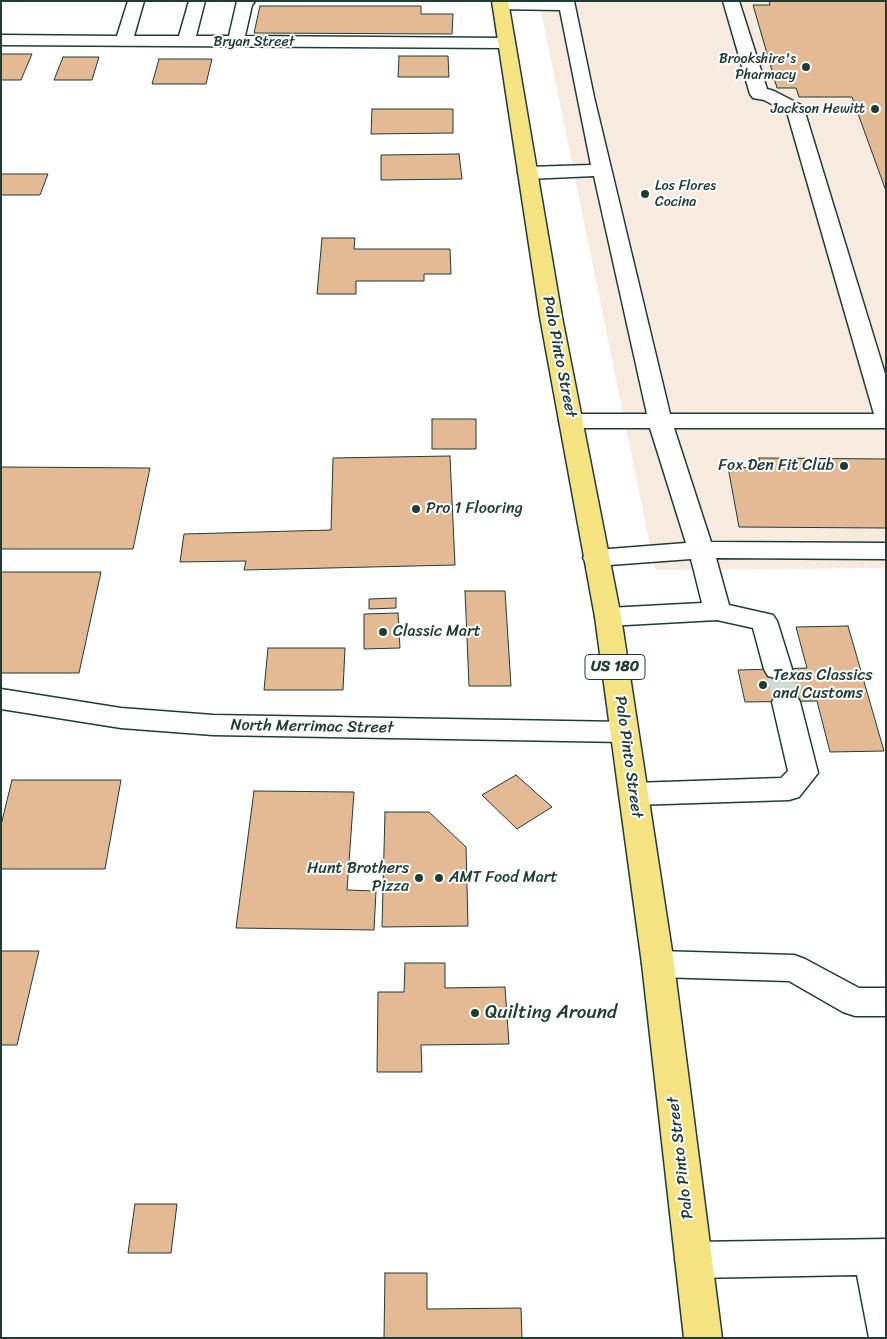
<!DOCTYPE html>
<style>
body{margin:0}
#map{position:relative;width:887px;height:1339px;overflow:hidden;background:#fff;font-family:Sriracha,sans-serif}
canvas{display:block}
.frame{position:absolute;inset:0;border:2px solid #1f3d34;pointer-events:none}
</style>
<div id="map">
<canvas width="887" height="1339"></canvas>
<div class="frame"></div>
</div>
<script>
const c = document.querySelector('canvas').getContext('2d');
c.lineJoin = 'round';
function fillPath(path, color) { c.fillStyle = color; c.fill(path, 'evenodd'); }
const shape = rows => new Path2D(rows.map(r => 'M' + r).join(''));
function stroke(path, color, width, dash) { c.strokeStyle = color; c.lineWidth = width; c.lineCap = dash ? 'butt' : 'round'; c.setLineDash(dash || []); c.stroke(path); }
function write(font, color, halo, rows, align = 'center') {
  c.font = font + ' Sriracha,sans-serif'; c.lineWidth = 4; c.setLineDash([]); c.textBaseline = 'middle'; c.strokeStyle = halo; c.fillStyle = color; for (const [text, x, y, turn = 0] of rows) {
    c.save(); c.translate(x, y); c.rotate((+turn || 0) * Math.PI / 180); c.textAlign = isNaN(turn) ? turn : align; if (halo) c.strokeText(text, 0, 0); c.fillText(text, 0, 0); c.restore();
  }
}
fillPath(shape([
 [539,1,886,1,886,568,655,570]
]), '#f7eadf');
const building = shape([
 [769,1,886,1,886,191,852,97,799,97,796,88,777,88,753,5,770,5,769,1],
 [260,6,421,6,421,14,453,14,452,34,254,33,260,6],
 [1,54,32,54,21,80,1,80,1,54],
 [399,56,448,56,449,77,398,77,399,56],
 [63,57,99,57,92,80,54,80,63,57],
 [159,59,212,59,206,84,152,84,159,59],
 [372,109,453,109,453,133,371,134,372,109],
 [459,154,462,179,381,180,381,155,459,154],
 [1,174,48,174,40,195,1,195,1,174],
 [322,238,355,238,354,249,450,249,451,274,424,274,424,281,356,281,356,294,317,294,322,238],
 [432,419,476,419,476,449,432,449,432,419],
 [450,456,455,565,244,570,246,561,180,562,184,534,331,530,333,458,450,456],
 [759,458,886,459,886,528,739,527,728,467,761,468,759,458],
 [1,467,150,468,133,549,1,549,1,467],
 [1,572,101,572,79,673,1,673,1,572],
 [465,591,505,591,511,686,469,686,465,591],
 [396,598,396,608,369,609,369,599,396,598],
 [398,613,400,648,364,649,364,614,398,613],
 [848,626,884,751,830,752,817,701,745,702,738,670,807,668,796,627,848,626],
 [268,648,345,648,343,690,264,690,268,648],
 [516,775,552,807,517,829,482,795,516,775],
 [12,780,121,780,105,869,1,869,1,825,12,780],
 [254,791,354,792,347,890,376,891,374,930,236,928,254,791],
 [385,812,429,812,466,847,468,926,382,927,385,812],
 [1,951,39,951,17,1045,1,1045,1,951],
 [405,963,445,963,445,988,505,987,509,1044,421,1045,422,1072,377,1072,378,992,404,992,405,963],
 [135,1204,177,1204,171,1253,128,1253,135,1204],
 [385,1273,427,1273,427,1309,521,1308,522,1338,384,1338,385,1273]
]);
fillPath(building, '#e4ba94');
stroke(building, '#1f3d34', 1);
stroke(shape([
 [778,669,786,702]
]), '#d2d8d6', 25, [25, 12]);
const minor = shape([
 [128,1,144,1,134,36,179,36,189,1,205,1,196,36,229,36,237,1,255,1,252,5,245,36,506,38,512,39,515,43,512,47,506,48,1,45,1,35,117,36,128,1],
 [500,1,574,1,594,97,670,414,874,414,787,112,764,100,753,98,750,94,723,1,739,1,767,89,774,91,801,105,804,109,886,377,886,428,674,428,711,542,886,543,886,559,716,558,729,605,773,615,777,621,792,669,788,676,778,679,768,676,764,669,753,628,717,620,608,626,599,623,595,617,599,611,608,608,702,603,691,559,596,566,587,564,583,558,587,552,596,550,686,543,650,428,571,428,563,426,559,421,563,416,571,414,647,414,594,176,528,179,521,177,518,173,521,169,528,167,591,165,560,10,495,9,493,6,495,3,500,1],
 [1,689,121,708,213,715,624,722,634,725,638,732,634,739,624,742,213,735,121,728,1,709,1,689],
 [786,692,796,695,800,702,818,773,799,797,789,800,634,805,624,802,619,794,624,786,634,783,781,778,788,771,772,702,776,695,786,692],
 [658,951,794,955,805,959,859,988,886,988,886,1016,855,1016,843,1012,789,981,658,977,647,973,642,964,647,955,658,951],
 [886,1239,886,1338,869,1338,857,1275,694,1278,681,1272,675,1260,681,1248,694,1242,886,1239]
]);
const major = shape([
 [492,1,508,1,562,317,621,617,674,964,722,1338,684,1338,642,964,595,617,540,317,492,1]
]);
stroke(minor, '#1f3d34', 3);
stroke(major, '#1f3d34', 3);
fillPath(minor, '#fff');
fillPath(major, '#f5e382');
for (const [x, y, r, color] of [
 [806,67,5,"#1f3d34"],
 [875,109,5,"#1f3d34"],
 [645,194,5,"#1f3d34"],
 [844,466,5,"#1f3d34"],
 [416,509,5,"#1f3d34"],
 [383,632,5,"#1f3d34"],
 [763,685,5,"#1f3d34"],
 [419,878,5,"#1f3d34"],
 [439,878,5,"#1f3d34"],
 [475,1013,5,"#1f3d34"]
]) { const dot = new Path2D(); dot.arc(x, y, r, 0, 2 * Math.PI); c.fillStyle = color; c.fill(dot); stroke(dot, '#fff', 2); }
write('14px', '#1f3d34', '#fff', [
 ["Bryan Street",254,42]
]);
write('14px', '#1f3d34', '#fff', [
 ["Brookshire's",796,59],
 ["Pharmacy",796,75],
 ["Jackson Hewitt",865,109],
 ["Los Flores",655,186,"left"],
 ["Cocina",655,202,"left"]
], 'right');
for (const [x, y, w] of [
 [615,667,60]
]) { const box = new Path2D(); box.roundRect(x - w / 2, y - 12.5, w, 25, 4); c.fillStyle = '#fff'; c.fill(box); stroke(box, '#1f3d34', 1); }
write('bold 15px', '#1f3d34', null, [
 ["US 180",615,667]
]);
write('16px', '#1f3d34', '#fff', [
 ["Palo Pinto Street",559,357,79],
 ["North Merrimac Street",312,727,1],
 ["Palo Pinto Street",628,757,82],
 ["Palo Pinto Street",681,1158,-97]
]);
write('16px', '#1f3d34', '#fff', [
 ["Fox Den Fit Club",834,466,"right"],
 ["Pro 1 Flooring",426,509],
 ["Classic Mart",393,632],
 ["Texas Classics",773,676],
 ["and Customs",773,694],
 ["Hunt Brothers",409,869,"right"],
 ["Pizza",409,887,"right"],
 ["AMT Food Mart",449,878]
], 'left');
write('19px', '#1f3d34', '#fff', [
 ["Quilting Around",485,1013]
], 'left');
</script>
